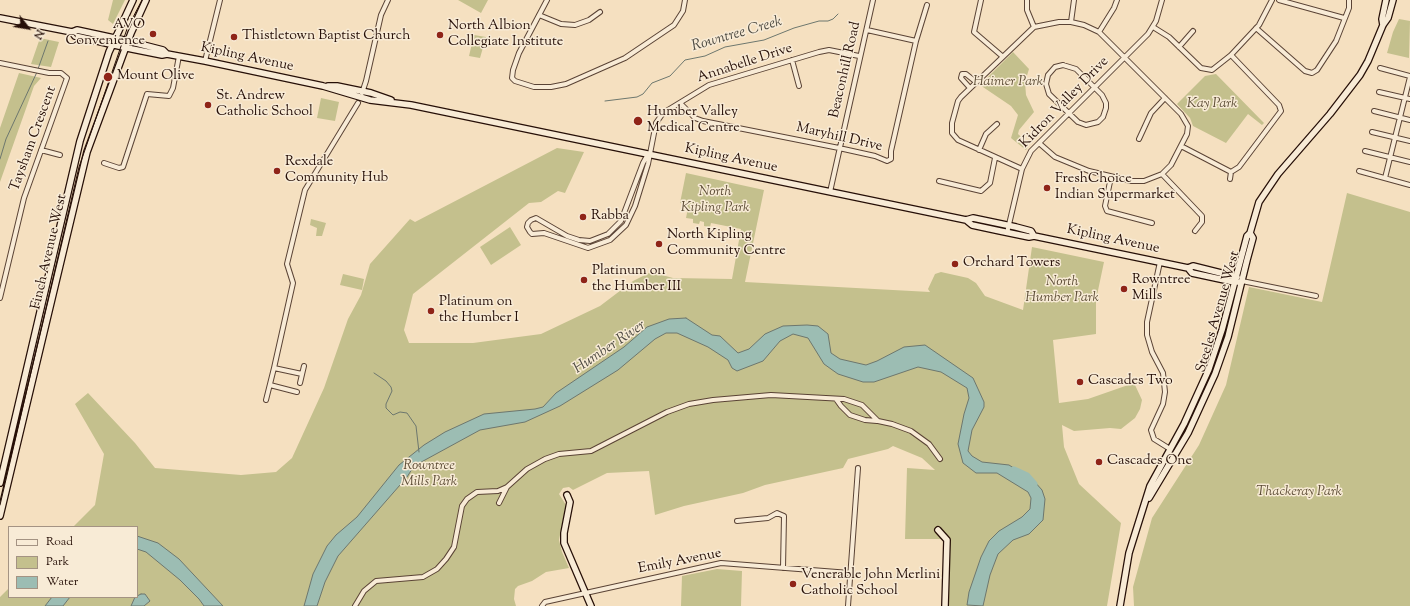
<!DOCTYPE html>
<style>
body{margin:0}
#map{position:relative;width:1410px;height:606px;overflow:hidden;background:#f5e0c0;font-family:"Sorts Mill Goudy",serif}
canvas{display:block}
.legend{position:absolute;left:8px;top:526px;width:130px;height:72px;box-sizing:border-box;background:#f8ebd6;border:1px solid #a49383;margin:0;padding:5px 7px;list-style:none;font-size:12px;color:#260f07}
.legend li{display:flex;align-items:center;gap:8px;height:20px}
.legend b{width:20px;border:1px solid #a49383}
.north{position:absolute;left:8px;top:8px;width:40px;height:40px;-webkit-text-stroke:3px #f8ebd6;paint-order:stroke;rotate:121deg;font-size:11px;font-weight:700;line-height:16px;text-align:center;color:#260f07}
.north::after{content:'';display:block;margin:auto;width:14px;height:18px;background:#260f07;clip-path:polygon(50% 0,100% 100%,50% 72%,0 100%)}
</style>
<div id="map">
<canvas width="1410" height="606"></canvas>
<ul class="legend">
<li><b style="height:5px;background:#f8ebd6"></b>Road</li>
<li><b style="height:11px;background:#c4c08d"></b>Park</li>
<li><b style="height:11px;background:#9cbdb3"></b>Water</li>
</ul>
<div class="north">N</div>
</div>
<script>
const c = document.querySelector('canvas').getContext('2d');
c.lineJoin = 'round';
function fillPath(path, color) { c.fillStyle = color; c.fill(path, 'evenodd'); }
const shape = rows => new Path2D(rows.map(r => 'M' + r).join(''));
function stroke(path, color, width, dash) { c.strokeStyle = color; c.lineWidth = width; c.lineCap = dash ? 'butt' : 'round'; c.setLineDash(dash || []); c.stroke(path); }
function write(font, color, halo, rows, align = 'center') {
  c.font = font + ' "Sorts Mill Goudy",serif'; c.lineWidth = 3; c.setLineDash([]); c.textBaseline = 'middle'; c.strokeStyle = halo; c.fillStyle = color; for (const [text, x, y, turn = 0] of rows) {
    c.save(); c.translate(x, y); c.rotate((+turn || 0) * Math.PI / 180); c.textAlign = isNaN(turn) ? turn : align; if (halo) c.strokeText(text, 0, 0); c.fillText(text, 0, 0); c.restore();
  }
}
fillPath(shape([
 [113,0,125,0,113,24,108,20],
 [458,0,488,0,481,13],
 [1399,19,1410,21,1409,58,1387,53,1393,32],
 [474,35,486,37,480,58,469,56],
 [40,38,59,42,51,67,31,64],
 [1013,52,1029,69,1025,82,1026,95,1034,112,1019,130,1018,134,1029,144,1026,150,1011,138,1018,115,1011,106,980,85],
 [19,73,41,78,34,86,0,182,0,128],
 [1216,74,1264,123,1262,125,1248,114,1226,143,1193,126,1190,118,1177,104,1205,76],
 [321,98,339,102,335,121,317,118],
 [557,148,584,152,565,193,558,191,541,202,529,203,413,294,404,330,409,343,473,343,541,334,600,306,633,281,651,272,673,278,732,279,741,229,711,223,710,227,704,226,704,222,700,221,699,224,693,223,693,219,686,218,688,208,684,207,685,204,680,203,686,173,764,190,745,282,930,292,928,289,935,274,941,272,968,278,976,283,985,296,1023,310,1032,247,1104,262,1096,300,1096,334,1053,340,1059,403,1088,399,1131,384,1135,385,1142,400,1140,409,1135,418,1121,429,1110,428,1074,431,1062,425,1064,447,1079,484,1121,523,1107,606,947,606,946,539,905,539,907,468,935,470,922,458,893,446,888,449,848,459,843,468,765,485,743,493,684,506,655,515,649,471,607,473,573,490,569,487,563,488,559,494,566,505,559,540,562,552,569,568,546,572,532,581,518,586,515,589,514,599,516,606,0,606,0,597,9,588,9,597,137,597,137,527,73,527,95,505,104,454,75,404,88,393,135,443,155,468,241,475,276,472,292,458,324,388,348,319,361,295,370,264,410,219,415,222],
 [1347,193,1410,212,1410,606,1134,606,1133,587,1152,518,1199,445,1226,385,1249,287,1322,302],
 [311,219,326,223,322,236,316,236,317,228,310,225],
 [510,227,521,245,491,265,480,247],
 [343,274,364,279,362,290,340,285],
 [717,569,742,571,741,606,681,606,682,576]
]), '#c4c08d');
const water = shape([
 [686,318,712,335,720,336,738,353,749,349,765,334,783,326,807,325,818,326,828,334,831,353,840,359,866,365,877,361,904,347,925,345,973,378,984,402,984,407,972,430,968,451,972,456,982,462,1009,465,1034,481,1042,490,1045,499,1043,520,1029,534,1013,540,998,554,990,575,983,606,967,605,969,592,981,557,989,541,999,531,1022,517,1030,509,1031,498,1028,492,997,473,976,473,963,463,958,444,964,414,969,398,967,388,941,372,918,367,874,382,863,382,838,374,824,364,808,338,793,334,780,341,763,361,737,371,732,368,728,360,708,347,677,333,666,333,655,339,618,370,560,406,525,422,480,430,414,466,407,477,338,556,325,582,317,606,304,606,313,574,327,546,336,535,357,517,399,465,424,445,445,432,484,414,535,409,543,407,556,393,624,347,647,327,669,319,686,318],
 [137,536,158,543,179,559,223,606,204,606,199,599,180,580,146,552,137,549,137,536],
 [141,594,145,594,150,601,144,606,131,606,135,597,141,594],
 [52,597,70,597,63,606,45,606,52,597]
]);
fillPath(water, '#9cbdb3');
stroke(water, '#6d776e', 1);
stroke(shape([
 [38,69,48,41],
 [605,101,637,97,643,94,652,83,670,76,685,60,705,56,725,47,764,40,794,28,819,21,828,21,833,19,838,14],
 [0,159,6,139,37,72],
 [374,373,386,381,391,387,392,391,386,404,386,408,393,415,400,412,407,413,416,426,419,452]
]), '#6d776e', 1);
stroke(shape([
 [1014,470,1027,476,1034,484]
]), '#9cbdb3', 7);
const street = shape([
 [547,0,519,53,513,70,512,78,515,81,534,87,551,87,566,84,625,58,674,25,683,11,685,0],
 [981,0,974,32,1002,56],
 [1027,0,1027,10,1034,27],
 [1279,0,1344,18],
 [539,15,561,24,575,25,589,20,600,12],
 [1071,22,1074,0],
 [1153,27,1169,37,1201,68,1212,70,1231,55,1259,25,1272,0],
 [1256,28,1305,71,1312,73,1317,70,1336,41,1349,8,1349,0],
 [867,30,916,41],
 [1099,32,1114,8,1117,0],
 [1179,47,1193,31],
 [792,60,799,86],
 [205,61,220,0],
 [0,63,49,73,61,73,67,78,24,198,0,298],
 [1063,65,1076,69,1102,95,1106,103,1106,108,1103,117,1098,122,1086,125,1078,122,1049,94,1046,84,1048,75,1055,67,1063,65],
 [1380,68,1410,76],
 [970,88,961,78,962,74,966,74,976,82],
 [1379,92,1410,99],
 [362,93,366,81,381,15,388,0],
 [680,103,695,118,703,121,839,148,875,156,887,161,891,159,891,151,916,41,927,5],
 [1374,111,1410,120],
 [1372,132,1410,141],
 [1139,139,1151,113,1165,98],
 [1181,146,1231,172],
 [41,150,60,155],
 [979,150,986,134,997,124],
 [1365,151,1410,162],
 [648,154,643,163,621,221,608,234,590,241,579,240,567,236,536,218,531,220,528,223,527,227,530,232,532,234,544,233,588,248,610,240,626,225,635,206,648,164,656,123,663,113,709,85,819,52,829,50,859,56],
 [104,163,119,168,123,167,147,94,169,96,173,88,179,56],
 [1022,169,958,140,952,133,952,123,958,101,961,97,1034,27,1059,22,1071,22,1084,25,1099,32,1181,114,1188,126,1187,134,1171,165,1162,174,1144,181,1131,181,1089,171,1055,157,1039,143],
 [1359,171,1410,185],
 [1162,174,1202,216,1202,222,1195,231],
 [1111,177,1105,206,1107,211,1152,223],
 [1385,178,1410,77],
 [1230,179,1231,172,1239,167,1281,111,1279,105,1231,55],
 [939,181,981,191,990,183,995,158],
 [830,192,873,0],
 [1007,233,1022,169,1031,151,1148,34,1156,21,1162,0],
 [1160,262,1147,322,1147,335,1152,352,1163,373,1165,392,1163,404,1151,430,1154,439,1170,449],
 [1242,281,1316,296],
 [302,374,274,368,293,283,287,264,305,190,358,103],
 [300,383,304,366],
 [270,385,297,392],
 [836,399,841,406,850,415,865,420,877,421],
 [266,400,274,368],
 [499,503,507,487],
 [737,521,768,518,777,513,784,516,783,568],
 [355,606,364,591,376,581,423,577,437,569,446,559,454,547,462,506,467,499,477,492,498,491,507,487,527,469,545,459,559,454,591,451,667,412,689,404,713,400,771,395,844,399,862,405,878,421,892,424,911,431,929,444,940,459],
 [542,606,545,602,721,563,850,573],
 [848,606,858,468]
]);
const secondary = shape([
 [0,18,72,32,77,30,128,41,163,50,167,54],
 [1383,25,1382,19,1386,0],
 [72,32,75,36,132,49,162,55,167,54,205,61,323,86,370,100,411,105,966,220,973,218,1016,227,1031,231,1034,236],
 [328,86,337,86,371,93,391,100],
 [966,220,972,225,1000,231,1029,237,1034,236,1188,268,1193,266,1237,277],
 [1188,268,1192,273,1234,282,1238,282],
 [0,483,80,141,109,52,133,0],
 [567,495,570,502,564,533,564,543,591,606],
 [1149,498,1188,433,1215,374,1228,337,1247,260,1253,238,1250,233],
 [0,516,87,152,131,33,146,0],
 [938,530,947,540,945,606],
 [1120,606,1129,553,1150,486,1184,424,1209,369,1222,330,1247,236,1250,233,1259,202,1278,174,1330,114,1360,75,1368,61,1383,25,1388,18,1393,0]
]);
stroke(street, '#5a4335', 6);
stroke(secondary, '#260f07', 8);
stroke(street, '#f8ebd6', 4);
stroke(secondary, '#f8ebd6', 5.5);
stroke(shape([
 [0,505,79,167,127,29,142,0]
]), '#260f07', 1);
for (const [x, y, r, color] of [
 [153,34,4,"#8f2418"],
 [440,35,4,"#8f2418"],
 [234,37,4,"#8f2418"],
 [108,77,5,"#8f2418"],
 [208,105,4,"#8f2418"],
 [638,121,5,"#8f2418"],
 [277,171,4,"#8f2418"],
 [1047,188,4,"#8f2418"],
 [583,217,4,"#8f2418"],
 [659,244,4,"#8f2418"],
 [955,264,4,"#8f2418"],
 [584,280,4,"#8f2418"],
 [1124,289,4,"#8f2418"],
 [431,311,4,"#8f2418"],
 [1080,382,4,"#8f2418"],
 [1099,462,4,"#8f2418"],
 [793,584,4,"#8f2418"]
]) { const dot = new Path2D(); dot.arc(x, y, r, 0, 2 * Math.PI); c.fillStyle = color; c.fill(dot); stroke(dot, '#f8ebd6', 1.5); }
write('14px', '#260f07', '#f8ebd6', [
 ["AVO",145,26,"right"],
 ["Convenience",145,42,"right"],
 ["North Albion",448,27],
 ["Collegiate Institute",448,43],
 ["Thistletown Baptist Church",242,37],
 ["Mount Olive",117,77],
 ["St. Andrew",216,97],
 ["Catholic School",216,113],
 ["Humber Valley",647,113],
 ["Medical Centre",647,129],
 ["Rexdale",285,163],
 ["Community Hub",285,179],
 ["FreshChoice",1055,180],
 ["Indian Supermarket",1055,196],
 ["Rabba",591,217],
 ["North Kipling",667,236],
 ["Community Centre",667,252],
 ["Orchard Towers",963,264],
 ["Platinum on",592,272],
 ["the Humber III",592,288],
 ["Rowntree",1132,281],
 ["Mills",1132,297],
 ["Platinum on",439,303],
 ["the Humber I",439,319],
 ["Cascades Two",1088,382],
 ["Cascades One",1107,462],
 ["Venerable John Merlini",801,576],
 ["Catholic School",801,592]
], 'left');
write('14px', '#260f07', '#f8ebd6', [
 ["Kipling Avenue",247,58,12],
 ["Annabelle Drive",745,64,-18],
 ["Beaconhill Road",846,70,-77],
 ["Kidron Valley Drive",1065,103,-46],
 ["Maryhill Drive",839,138,13],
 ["Taysham Crescent",34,139,-70],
 ["Kipling Avenue",731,159,12],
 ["Kipling Avenue",1113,240,12],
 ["Finch Avenue West",50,252,-77],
 ["Steeles Avenue West",1219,312,-74],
 ["Emily Avenue",680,562,-11]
]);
write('italic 14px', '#5d4d36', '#f8ebd6', [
 ["Haimer Park",1008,83],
 ["Kay Park",1212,105],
 ["North",715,193],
 ["Kipling Park",715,209],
 ["North",1062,283],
 ["Humber Park",1062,299],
 ["Rowntree",429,467],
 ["Mills Park",429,483],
 ["Thackeray Park",1299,493]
]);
write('italic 15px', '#4f4c43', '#f8ebd6', [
 ["Rowntree Creek",737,35,-16],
 ["Humber River",610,348,-34]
]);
</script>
